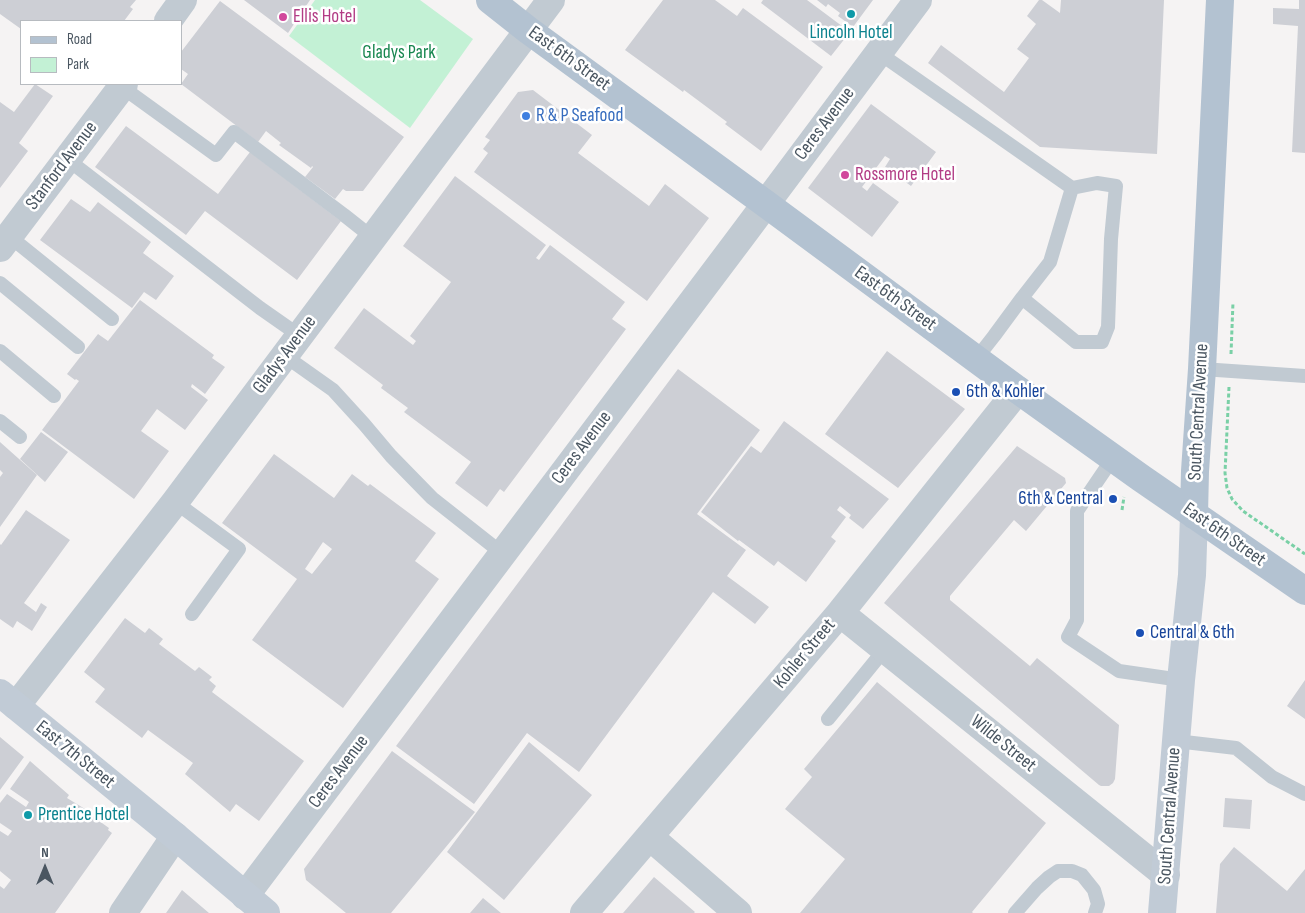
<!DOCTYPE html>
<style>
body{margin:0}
#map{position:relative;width:1305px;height:913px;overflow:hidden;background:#f5f3f3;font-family:"Sofia Sans Condensed",sans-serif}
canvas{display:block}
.legend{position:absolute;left:20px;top:20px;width:162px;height:65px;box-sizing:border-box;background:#fff;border:1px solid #b7bbc0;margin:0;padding:6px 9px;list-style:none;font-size:15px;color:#4a5661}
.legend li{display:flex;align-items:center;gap:10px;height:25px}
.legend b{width:25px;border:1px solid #b7bbc0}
.north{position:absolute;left:20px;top:843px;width:50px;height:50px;-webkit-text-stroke:4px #fff;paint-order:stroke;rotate:0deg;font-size:14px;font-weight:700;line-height:20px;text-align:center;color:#4a5661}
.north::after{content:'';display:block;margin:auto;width:18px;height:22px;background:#4a5661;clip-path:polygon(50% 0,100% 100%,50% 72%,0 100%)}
</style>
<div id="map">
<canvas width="1305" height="913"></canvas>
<ul class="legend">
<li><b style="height:6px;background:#b3c2d1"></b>Road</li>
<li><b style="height:14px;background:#c3f1d5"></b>Park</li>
</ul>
<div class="north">N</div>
</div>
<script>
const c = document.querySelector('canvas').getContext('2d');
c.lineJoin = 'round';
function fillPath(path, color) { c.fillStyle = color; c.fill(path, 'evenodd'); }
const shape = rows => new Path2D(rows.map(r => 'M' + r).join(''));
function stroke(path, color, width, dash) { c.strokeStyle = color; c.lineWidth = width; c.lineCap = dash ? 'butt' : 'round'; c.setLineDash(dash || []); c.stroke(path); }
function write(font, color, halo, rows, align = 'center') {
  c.font = font + ' "Sofia Sans Condensed",sans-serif'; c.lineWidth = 5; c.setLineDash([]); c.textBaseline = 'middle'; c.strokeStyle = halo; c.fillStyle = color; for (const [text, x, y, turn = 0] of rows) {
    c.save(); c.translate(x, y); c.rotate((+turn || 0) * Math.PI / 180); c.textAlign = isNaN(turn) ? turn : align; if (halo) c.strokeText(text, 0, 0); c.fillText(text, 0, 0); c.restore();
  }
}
fillPath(shape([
 [315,0,420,0,473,39,410,128,289,36]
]), '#c3f1d5');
fillPath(shape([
 [0,0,136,0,130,7,133,9,124,21,21,21,21,29,0,14],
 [244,0,310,0,288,33],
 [663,0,715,0,737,16,743,8,823,67,761,151,725,124,727,122,684,90,683,92,625,50],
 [763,0,807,0,850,32,831,56,761,3],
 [817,0,873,0,853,27,838,16,840,13,828,4,826,7],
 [1039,0,1042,0,1060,13,1061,0,1164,0,1157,154,1040,147,928,63,941,45,1004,92,1029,58,1017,49,1036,24,1027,16],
 [1299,0,1305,0,1305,153,1292,152,1298,26,1273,24,1273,8,1299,9],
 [220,1,404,137,363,191,346,191,343,189,335,199,305,177,313,167,312,166,311,168,279,145,281,143,266,131,258,142,181,84,188,74,181,69,181,52],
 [35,84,53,96,19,143,28,151,0,188,0,102,14,112],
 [533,90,592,135,578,153,649,206,665,184,709,218,647,301,474,172,488,153,483,149,490,140,485,137,518,92],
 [871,104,936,152,911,186,885,167,890,159,885,156,862,187,867,191,873,183,899,202,872,237,808,188],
 [126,126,218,194,250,152,341,221,297,280,205,211,186,235,95,167],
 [455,176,546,245,536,258,539,260,550,245,625,302,612,319,626,329,504,492,500,489,487,507,455,483,471,462,404,412,408,408,381,388,383,385,334,348,364,308,413,345,416,341,410,336,451,282,403,246],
 [71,199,90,212,98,202,151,242,143,253,174,276,156,300,144,292,132,308,40,240],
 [140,300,214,355,212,358,225,367,205,394,192,384,191,387,208,400,185,430,157,409,141,431,169,451,134,499,42,430,79,381,76,379,75,380,67,374,98,334,108,341],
 [887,351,965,409,898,488,825,434],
 [678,369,760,430,697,514,746,550,727,576,769,607,755,624,713,592,579,772,527,733,474,804,396,746],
 [784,421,889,499,863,529,849,518,851,515,840,506,837,510,846,517,831,537,836,541,806,582,778,561,774,566,739,540,738,541,701,512,751,446,761,453],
 [41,432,68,452,45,482,20,459],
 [0,442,37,475,0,527,0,477,3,473,0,470],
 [1017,446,1065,478,1066,483,1026,531,1014,520,950,596,950,600,1030,666,1037,658,1119,725,1115,779,1113,783,1109,786,1101,786,1099,785,884,603],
 [274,454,334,498,352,474,368,486,370,484,436,533,415,561,439,579,343,708,252,640,297,579,222,523],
 [323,542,332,549,312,574,305,569],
 [26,510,70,540,24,603,36,612,41,603,47,607,32,631,17,621,13,628,0,619,0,544,1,545],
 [125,618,145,633,149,628,163,639,159,644,195,671,199,667,212,677,209,680,216,686,212,692,304,761,259,821,236,804,230,812,185,774,193,763,148,730,142,738,95,702,105,689,84,672],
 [1305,680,1305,719,1287,706],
 [877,682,1046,823,972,912,973,913,800,913,845,859,785,809,812,777,804,769],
 [0,737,24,757,0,790],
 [529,742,592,795,504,900,447,852],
 [392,751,475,812,391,913,346,913,306,880,304,869],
 [30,761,69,795,67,798,85,809,85,811,109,828,108,830,112,833,55,913,0,913,0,886,4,889,11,880,0,871,0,831,8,836,12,831,0,823,0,803,7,794,26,807,29,802,10,789],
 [1225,798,1252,800,1250,829,1223,827],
 [1234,847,1287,891,1305,869,1305,913,1216,913,1220,864],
 [654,877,695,912,694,913,623,913],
 [182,890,209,913,166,913],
 [483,898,501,913,470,913]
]), '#cdcfd5');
stroke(shape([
 [1231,354,1233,302],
 [1229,387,1225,473,1227,488,1232,499,1243,511,1305,554],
 [1122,510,1124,497]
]), '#7ad0a6', 3, [4, 2.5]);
stroke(shape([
 [879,53,1072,188],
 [122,87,216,155,234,132,344,215,373,238],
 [67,159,260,308,300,336],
 [9,236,112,319],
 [0,283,78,347],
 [0,351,54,396],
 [285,356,333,390,364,424,391,456,432,498,503,554],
 [976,359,994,336,1022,298,1050,262,1072,188,1097,183,1116,186,1111,239,1108,327,1102,342,1076,342,1022,298],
 [1202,369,1305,376],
 [0,421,20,437],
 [1113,458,1077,511,1077,620,1068,637,1119,671,1181,680],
 [175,502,239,549,192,614],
 [828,719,885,649],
 [1176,741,1236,748,1272,777,1305,794],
 [1015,913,1037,888,1049,877,1058,871,1072,871,1082,875,1094,890,1098,904,1095,913]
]), '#c1cad2', 14);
stroke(shape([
 [168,21,183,0],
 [0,248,124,84],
 [840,613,1166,875],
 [16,706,175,502,551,0],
 [650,837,738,913],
 [245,896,741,237,918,0],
 [123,913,175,836],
 [584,913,840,613,1018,390]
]), '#c1cad2', 28);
stroke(shape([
 [0,693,175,836,266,913],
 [1162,913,1181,680,1192,575,1194,515]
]), '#c1cbd6', 28);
stroke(shape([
 [490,0,528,30,766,204,1018,390,1141,478,1305,591],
 [1194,515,1195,471,1202,369,1220,0]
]), '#b3c2d1', 28);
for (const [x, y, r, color] of [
 [851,14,5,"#0f9aa8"],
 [283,17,5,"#d1479c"],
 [526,116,5,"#3f7fe0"],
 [845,175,5,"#d1479c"],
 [956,392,5,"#1a4fb4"],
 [1113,499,5,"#1a4fb4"],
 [1140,633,5,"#1a4fb4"],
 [28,815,5,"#0f9aa8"]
]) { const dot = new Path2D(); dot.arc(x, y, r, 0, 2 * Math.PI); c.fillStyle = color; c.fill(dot); stroke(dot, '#fff', 2); }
write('19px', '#b23c85', '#fff', [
 ["Ellis Hotel",293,17],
 ["Rossmore Hotel",855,175]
], 'left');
write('19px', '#0d838f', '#fff', [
 ["Lincoln Hotel",851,33],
 ["Prentice Hotel",38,815,"left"]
]);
write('19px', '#17864f', '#fff', [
 ["Gladys Park",399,53]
]);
write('19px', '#4a5661', '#fff', [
 ["East 6th Street",569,59,36],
 ["Ceres Avenue",825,124,-53],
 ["Stanford Avenue",62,166,-53],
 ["East 6th Street",895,299,36],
 ["Gladys Avenue",285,355,-53],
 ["South Central Avenue",1199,412,-87],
 ["Ceres Avenue",582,448,-53],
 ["East 6th Street",1224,535,35],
 ["Kohler Street",805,654,-50],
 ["Wilde Street",1003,744,39],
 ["East 7th Street",75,755,39],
 ["Ceres Avenue",339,772,-53],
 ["South Central Avenue",1170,816,-86]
]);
write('19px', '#366cbe', '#fff', [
 ["R & P Seafood",536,116]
], 'left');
write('19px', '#164399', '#fff', [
 ["6th & Kohler",966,392],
 ["6th & Central",1103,499,"right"],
 ["Central & 6th",1150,633]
], 'left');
</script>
